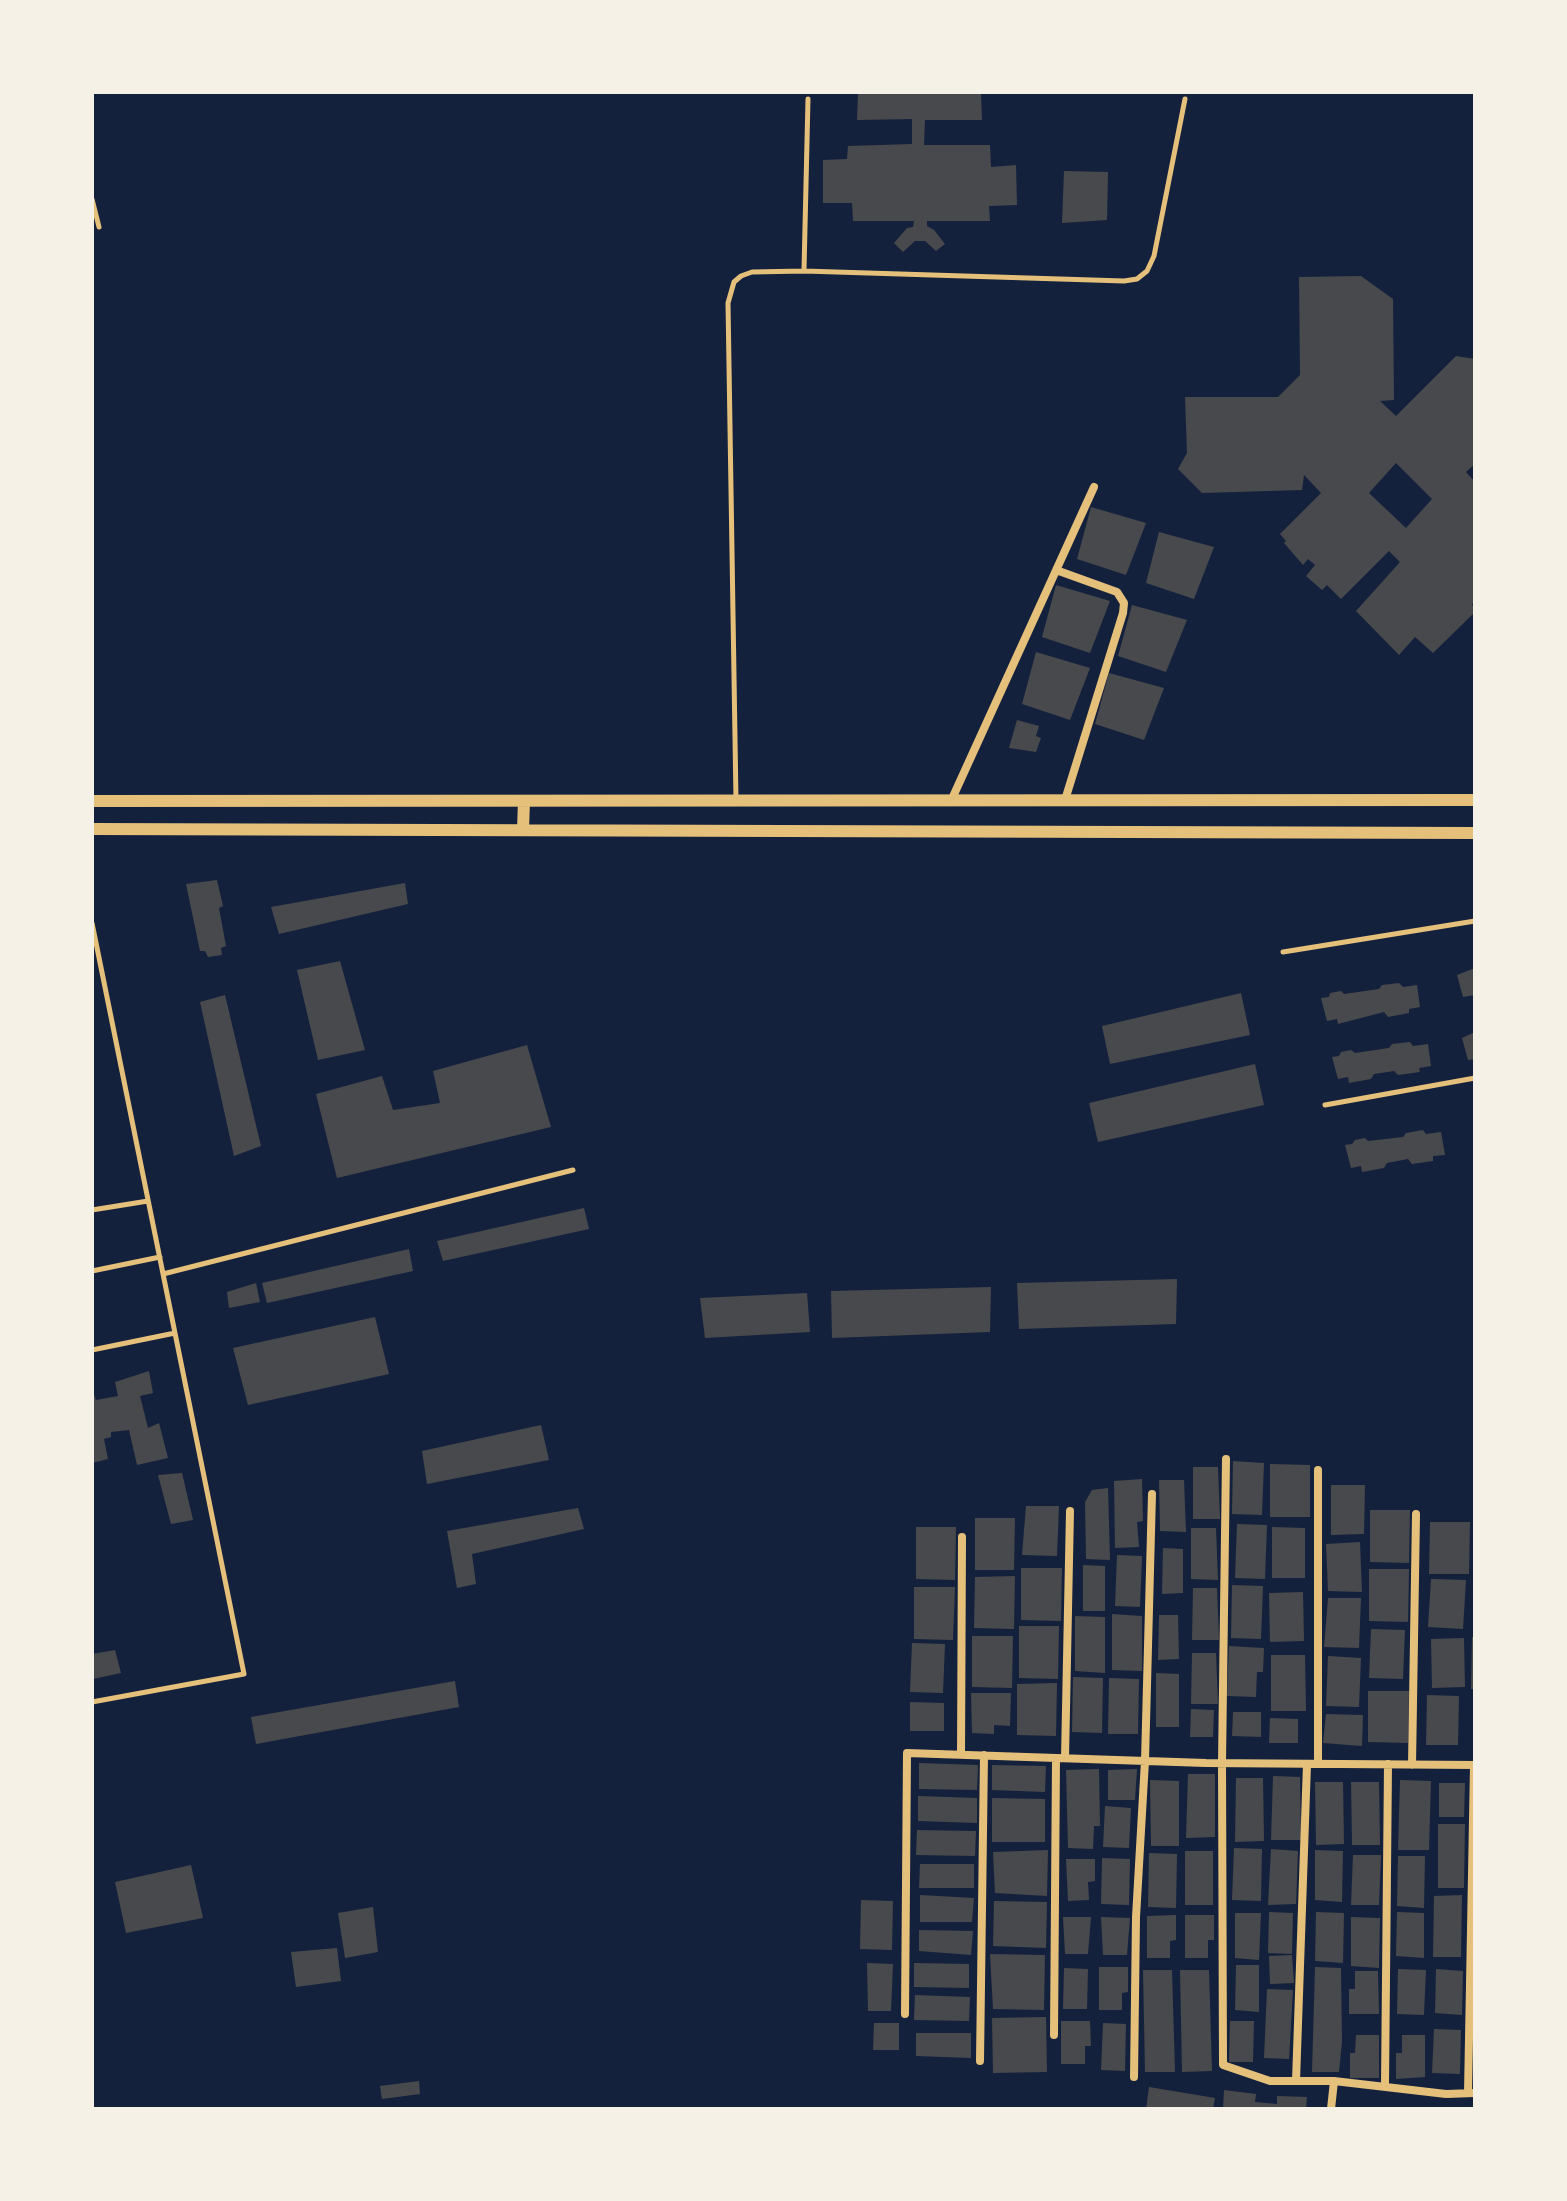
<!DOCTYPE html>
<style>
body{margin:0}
#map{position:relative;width:1567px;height:2201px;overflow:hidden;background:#14213d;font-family:Arial,sans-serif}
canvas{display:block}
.frame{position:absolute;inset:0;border:94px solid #f6f1e7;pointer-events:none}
</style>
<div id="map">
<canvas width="1567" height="2201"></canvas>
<div class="frame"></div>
</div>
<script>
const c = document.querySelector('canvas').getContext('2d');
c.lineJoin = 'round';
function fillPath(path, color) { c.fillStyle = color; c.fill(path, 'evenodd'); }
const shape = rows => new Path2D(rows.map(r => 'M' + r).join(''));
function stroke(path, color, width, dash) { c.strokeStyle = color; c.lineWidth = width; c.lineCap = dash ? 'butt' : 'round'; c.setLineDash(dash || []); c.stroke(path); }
fillPath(shape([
 [858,92,981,92,982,120,925,120,924,145,990,145,991,167,1016,165,1017,205,989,206,990,221,927,221,927,226,934,230,945,244,936,251,925,241,915,241,903,252,894,243,907,228,913,227,914,221,853,221,852,203,823,203,823,160,847,159,848,146,912,144,912,119,857,120],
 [1064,171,1108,172,1107,220,1062,223],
 [1361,276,1393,299,1394,400,1380,401,1396,416,1456,356,1475,359,1475,464,1466,472,1475,482,1475,601,1472,604,1475,612,1433,653,1415,637,1399,655,1356,611,1400,562,1389,551,1341,599,1327,585,1322,590,1306,576,1315,565,1308,559,1303,565,1284,543,1286,541,1280,534,1321,493,1304,475,1302,490,1202,493,1178,469,1187,453,1185,397,1278,397,1300,375,1299,277],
 [1396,463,1432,499,1406,528,1369,493],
 [1091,507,1146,523,1126,575,1077,559],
 [1159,532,1214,547,1194,599,1146,583],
 [1056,585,1110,601,1090,653,1042,637],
 [1132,605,1187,620,1166,672,1118,656],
 [1036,652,1090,668,1070,720,1022,704],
 [1109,673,1164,688,1144,740,1095,724],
 [1017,720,1039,726,1036,736,1041,738,1036,752,1009,748],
 [217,880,223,906,219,908,226,946,221,948,222,955,208,957,205,951,200,951,186,884],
 [405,883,408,904,279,934,271,907],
 [340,961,365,1050,318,1060,297,970],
 [1475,968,1475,995,1463,997,1457,975],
 [1399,983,1403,987,1417,985,1420,1007,1409,1009,1409,1013,1388,1017,1384,1012,1338,1024,1337,1019,1327,1021,1321,998,1329,997,1330,993,1341,991,1344,994,1379,989,1382,985],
 [1241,993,1250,1035,1110,1064,1102,1026],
 [225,995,261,1146,234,1156,200,1002],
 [1475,1032,1475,1059,1468,1060,1462,1038],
 [1410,1042,1413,1046,1428,1044,1431,1066,1419,1068,1420,1072,1398,1075,1394,1071,1374,1074,1371,1079,1349,1083,1348,1077,1338,1079,1332,1057,1339,1056,1341,1052,1351,1050,1355,1053,1389,1048,1392,1044],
 [527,1045,551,1127,337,1178,316,1094,382,1076,393,1110,440,1103,433,1071],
 [1255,1064,1264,1105,1098,1142,1089,1103],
 [1423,1130,1426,1134,1441,1132,1445,1155,1433,1156,1433,1161,1412,1164,1408,1159,1387,1163,1384,1168,1362,1172,1361,1166,1351,1168,1345,1145,1352,1144,1355,1140,1365,1138,1368,1141,1403,1137,1406,1133],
 [584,1208,589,1229,443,1261,437,1241],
 [409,1249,413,1271,267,1303,262,1283],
 [1177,1279,1176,1324,1019,1329,1017,1283],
 [256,1283,260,1302,229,1308,227,1292],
 [991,1287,990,1332,832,1338,831,1291],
 [807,1293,810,1332,705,1338,700,1298],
 [375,1317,389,1374,248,1405,233,1348],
 [149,1371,153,1393,140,1396,148,1428,159,1423,168,1458,137,1465,129,1430,111,1432,111,1437,104,1439,108,1459,92,1463,92,1389,96,1400,118,1396,115,1382],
 [541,1425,549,1460,427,1484,422,1451],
 [1233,1461,1264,1463,1262,1515,1232,1514],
 [1270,1464,1310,1465,1310,1517,1270,1517],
 [1193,1467,1218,1467,1220,1519,1193,1519],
 [182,1473,193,1520,171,1524,158,1475],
 [1142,1479,1143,1521,1137,1522,1139,1547,1115,1548,1114,1481],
 [1159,1480,1184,1480,1186,1532,1160,1531],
 [1331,1485,1365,1485,1364,1534,1331,1535],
 [1108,1488,1110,1560,1086,1559,1085,1502,1092,1490],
 [1026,1506,1059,1506,1057,1556,1022,1555],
 [578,1508,584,1529,472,1554,476,1584,457,1588,447,1531],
 [1370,1510,1410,1510,1409,1563,1370,1562],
 [975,1518,1015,1518,1014,1570,975,1570],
 [1430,1522,1470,1522,1469,1574,1429,1574],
 [1237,1524,1267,1525,1265,1579,1235,1578],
 [916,1527,956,1527,955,1580,916,1579],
 [1272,1527,1305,1528,1305,1578,1272,1578],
 [1191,1528,1216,1528,1218,1580,1191,1579],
 [1360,1542,1362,1592,1328,1591,1326,1544],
 [1163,1548,1183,1549,1183,1593,1162,1594],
 [1117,1555,1142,1556,1140,1607,1115,1606],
 [1083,1565,1105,1566,1105,1611,1083,1611],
 [1021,1568,1062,1568,1061,1621,1021,1620],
 [1369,1569,1409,1569,1408,1622,1369,1621],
 [1015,1576,1014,1629,974,1628,975,1577],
 [1431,1579,1466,1580,1463,1629,1428,1627],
 [1232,1585,1263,1586,1261,1639,1231,1638],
 [914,1587,955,1587,953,1640,914,1639],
 [1193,1588,1217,1588,1219,1640,1192,1640],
 [1303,1592,1304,1641,1270,1642,1269,1593],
 [1328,1598,1361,1598,1359,1648,1324,1647],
 [1112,1614,1142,1616,1142,1671,1112,1670],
 [1159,1615,1178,1615,1179,1659,1158,1660],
 [1075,1616,1105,1617,1105,1673,1075,1671],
 [1019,1626,1059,1626,1058,1679,1019,1678],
 [1371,1629,1405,1630,1403,1679,1369,1678],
 [972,1636,1013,1636,1012,1688,972,1687],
 [1472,1637,1475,1637,1475,1689,1471,1689],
 [1464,1638,1465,1687,1432,1688,1431,1639],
 [912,1643,945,1644,943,1693,910,1692],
 [1229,1646,1264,1648,1263,1672,1257,1672,1256,1697,1227,1696],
 [115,1650,121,1673,93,1679,92,1654],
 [1192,1653,1216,1653,1218,1704,1191,1704],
 [1271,1655,1305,1655,1306,1711,1271,1711],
 [1328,1656,1361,1658,1359,1707,1326,1706],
 [1156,1673,1179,1674,1179,1727,1156,1727],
 [1073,1677,1103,1678,1102,1733,1072,1732],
 [1109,1678,1139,1679,1138,1734,1108,1734],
 [455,1681,459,1707,256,1744,251,1717],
 [1057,1683,1056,1736,1017,1735,1017,1684],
 [1368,1691,1409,1691,1408,1743,1368,1742],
 [971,1693,1011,1693,1010,1726,994,1725,994,1734,972,1733],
 [1427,1695,1459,1696,1458,1745,1426,1745],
 [910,1702,944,1703,944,1731,910,1731],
 [1191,1709,1214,1710,1213,1737,1190,1737],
 [1233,1712,1261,1712,1261,1737,1232,1736],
 [1326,1714,1363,1715,1362,1746,1323,1743],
 [1270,1718,1298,1719,1298,1743,1269,1743],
 [919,1763,978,1765,977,1790,919,1789],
 [992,1765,1046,1766,1045,1792,992,1790],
 [1099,1769,1100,1826,1094,1826,1093,1849,1068,1848,1066,1770],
 [1137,1769,1135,1800,1108,1800,1108,1770],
 [1188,1774,1215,1774,1215,1837,1186,1838],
 [1273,1776,1300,1777,1301,1840,1271,1840],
 [1236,1778,1263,1778,1264,1841,1235,1842],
 [1150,1780,1179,1781,1179,1846,1151,1846],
 [1400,1780,1431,1781,1429,1850,1398,1850],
 [1315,1782,1343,1782,1344,1844,1316,1845],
 [1351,1782,1379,1782,1380,1845,1352,1845],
 [1439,1783,1465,1783,1464,1817,1439,1817],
 [918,1796,977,1798,977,1823,918,1821],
 [992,1798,1045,1799,1045,1842,992,1842],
 [1105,1806,1131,1808,1129,1848,1103,1847],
 [1438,1824,1465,1824,1464,1888,1438,1888],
 [917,1830,976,1831,975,1856,916,1855],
 [1234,1848,1262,1849,1261,1901,1232,1900],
 [1271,1849,1298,1851,1296,1904,1268,1905],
 [1048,1850,1047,1896,995,1893,993,1852],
 [1315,1850,1343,1851,1342,1902,1315,1900],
 [1185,1851,1213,1851,1213,1905,1185,1905],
 [1149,1853,1177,1854,1176,1908,1148,1907],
 [1353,1855,1381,1855,1379,1905,1351,1905],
 [1398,1856,1425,1856,1424,1908,1397,1906],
 [1102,1858,1130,1859,1129,1905,1101,1904],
 [1066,1859,1095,1859,1095,1881,1088,1882,1089,1900,1068,1901],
 [920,1864,974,1864,974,1888,919,1888],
 [191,1865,203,1918,126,1933,115,1882],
 [920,1895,974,1898,972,1922,920,1922],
 [1462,1895,1461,1957,1433,1957,1434,1896],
 [861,1900,893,1901,892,1950,860,1949],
 [994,1901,1047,1902,1046,1948,993,1946],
 [373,1907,378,1952,345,1958,338,1913],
 [1269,1912,1293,1913,1292,1954,1268,1953],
 [1316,1912,1344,1913,1343,1963,1315,1961],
 [1397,1912,1424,1913,1424,1958,1396,1956],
 [1235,1913,1261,1913,1259,1960,1235,1958],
 [1176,1915,1176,1940,1170,1941,1170,1958,1147,1958,1147,1916],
 [1185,1915,1214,1915,1214,1940,1208,1940,1208,1958,1185,1958],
 [1063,1917,1091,1917,1088,1954,1065,1954],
 [1101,1917,1130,1918,1127,1955,1103,1955],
 [1351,1917,1380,1918,1379,1968,1351,1966],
 [919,1930,973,1931,971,1955,919,1951],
 [337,1948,341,1981,296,1987,291,1952],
 [990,1954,1045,1955,1044,2010,993,2009],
 [1292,1955,1294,1983,1270,1984,1269,1956],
 [867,1963,893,1964,891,2011,868,2011],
 [914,1963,969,1964,969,1988,914,1987],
 [1236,1965,1259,1965,1259,2012,1235,2010],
 [1099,1967,1128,1967,1128,1992,1122,1993,1122,2010,1099,2010],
 [1315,1967,1341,1968,1342,2041,1339,2072,1312,2072],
 [1064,1968,1088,1969,1087,2009,1063,2009],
 [1398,1969,1426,1970,1424,2015,1397,2014],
 [1436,1969,1463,1971,1462,2015,1435,2013],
 [1143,1970,1172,1970,1175,2072,1145,2072],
 [1180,1970,1209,1970,1212,2071,1182,2072],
 [1355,1971,1378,1971,1379,2014,1349,2014,1349,1989,1355,1989],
 [1267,1989,1293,1990,1289,2059,1264,2058],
 [915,1995,970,1997,969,2021,914,2020],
 [1046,2017,1047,2072,993,2073,992,2018],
 [1061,2021,1090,2021,1091,2046,1085,2046,1085,2064,1061,2064],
 [1230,2021,1254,2021,1253,2062,1229,2062],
 [874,2023,899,2023,899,2050,873,2050],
 [1103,2023,1126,2024,1125,2071,1101,2070],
 [1434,2029,1461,2030,1460,2074,1432,2073],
 [916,2033,971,2033,971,2058,916,2056],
 [1356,2035,1379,2035,1379,2078,1350,2078,1350,2053,1355,2053],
 [1402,2035,1425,2035,1425,2077,1396,2079,1396,2053,1402,2053],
 [419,2081,420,2094,382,2099,380,2086],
 [1149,2087,1215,2098,1213,2109,1146,2109],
 [1224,2090,1256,2094,1255,2102,1277,2104,1277,2096,1307,2097,1306,2109,1223,2109]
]), '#48494c');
stroke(shape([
 [92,199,99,227],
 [804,270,808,99],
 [736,800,728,303,734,282,741,276,752,272,804,271,1124,281,1137,279,1147,271,1154,256,1185,99],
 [92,923,244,1674,92,1702],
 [1283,952,1475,921],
 [1325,1105,1475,1078],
 [92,1210,148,1201],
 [92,1271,160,1257],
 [163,1274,573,1170],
 [92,1350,175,1333]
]), '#e5c07b', 5);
stroke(shape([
 [1056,570,1117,592,1124,603,1123,613,1065,800],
 [951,801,1094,487],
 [1226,1459,1222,1763,1223,2065,1270,2081,1334,2081,1446,2094,1475,2093],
 [961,1755,962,1537],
 [1065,1758,1070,1511],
 [1318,1764,1318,1470],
 [1412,1765,1416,1514],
 [905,2014,907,1753,1206,1763,1475,1765],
 [1054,2035,1056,1758],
 [980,2061,984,1755],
 [1134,2077,1136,1917,1145,1761,1152,1494],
 [1296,2081,1307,1764],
 [1385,2085,1388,1764],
 [1468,2093,1474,1765],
 [1331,2109,1334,2081]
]), '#e5c07b', 8);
stroke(shape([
 [92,801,1475,800],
 [92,829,1475,833],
 [523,830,524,801]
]), '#e5c07b', 12);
</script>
